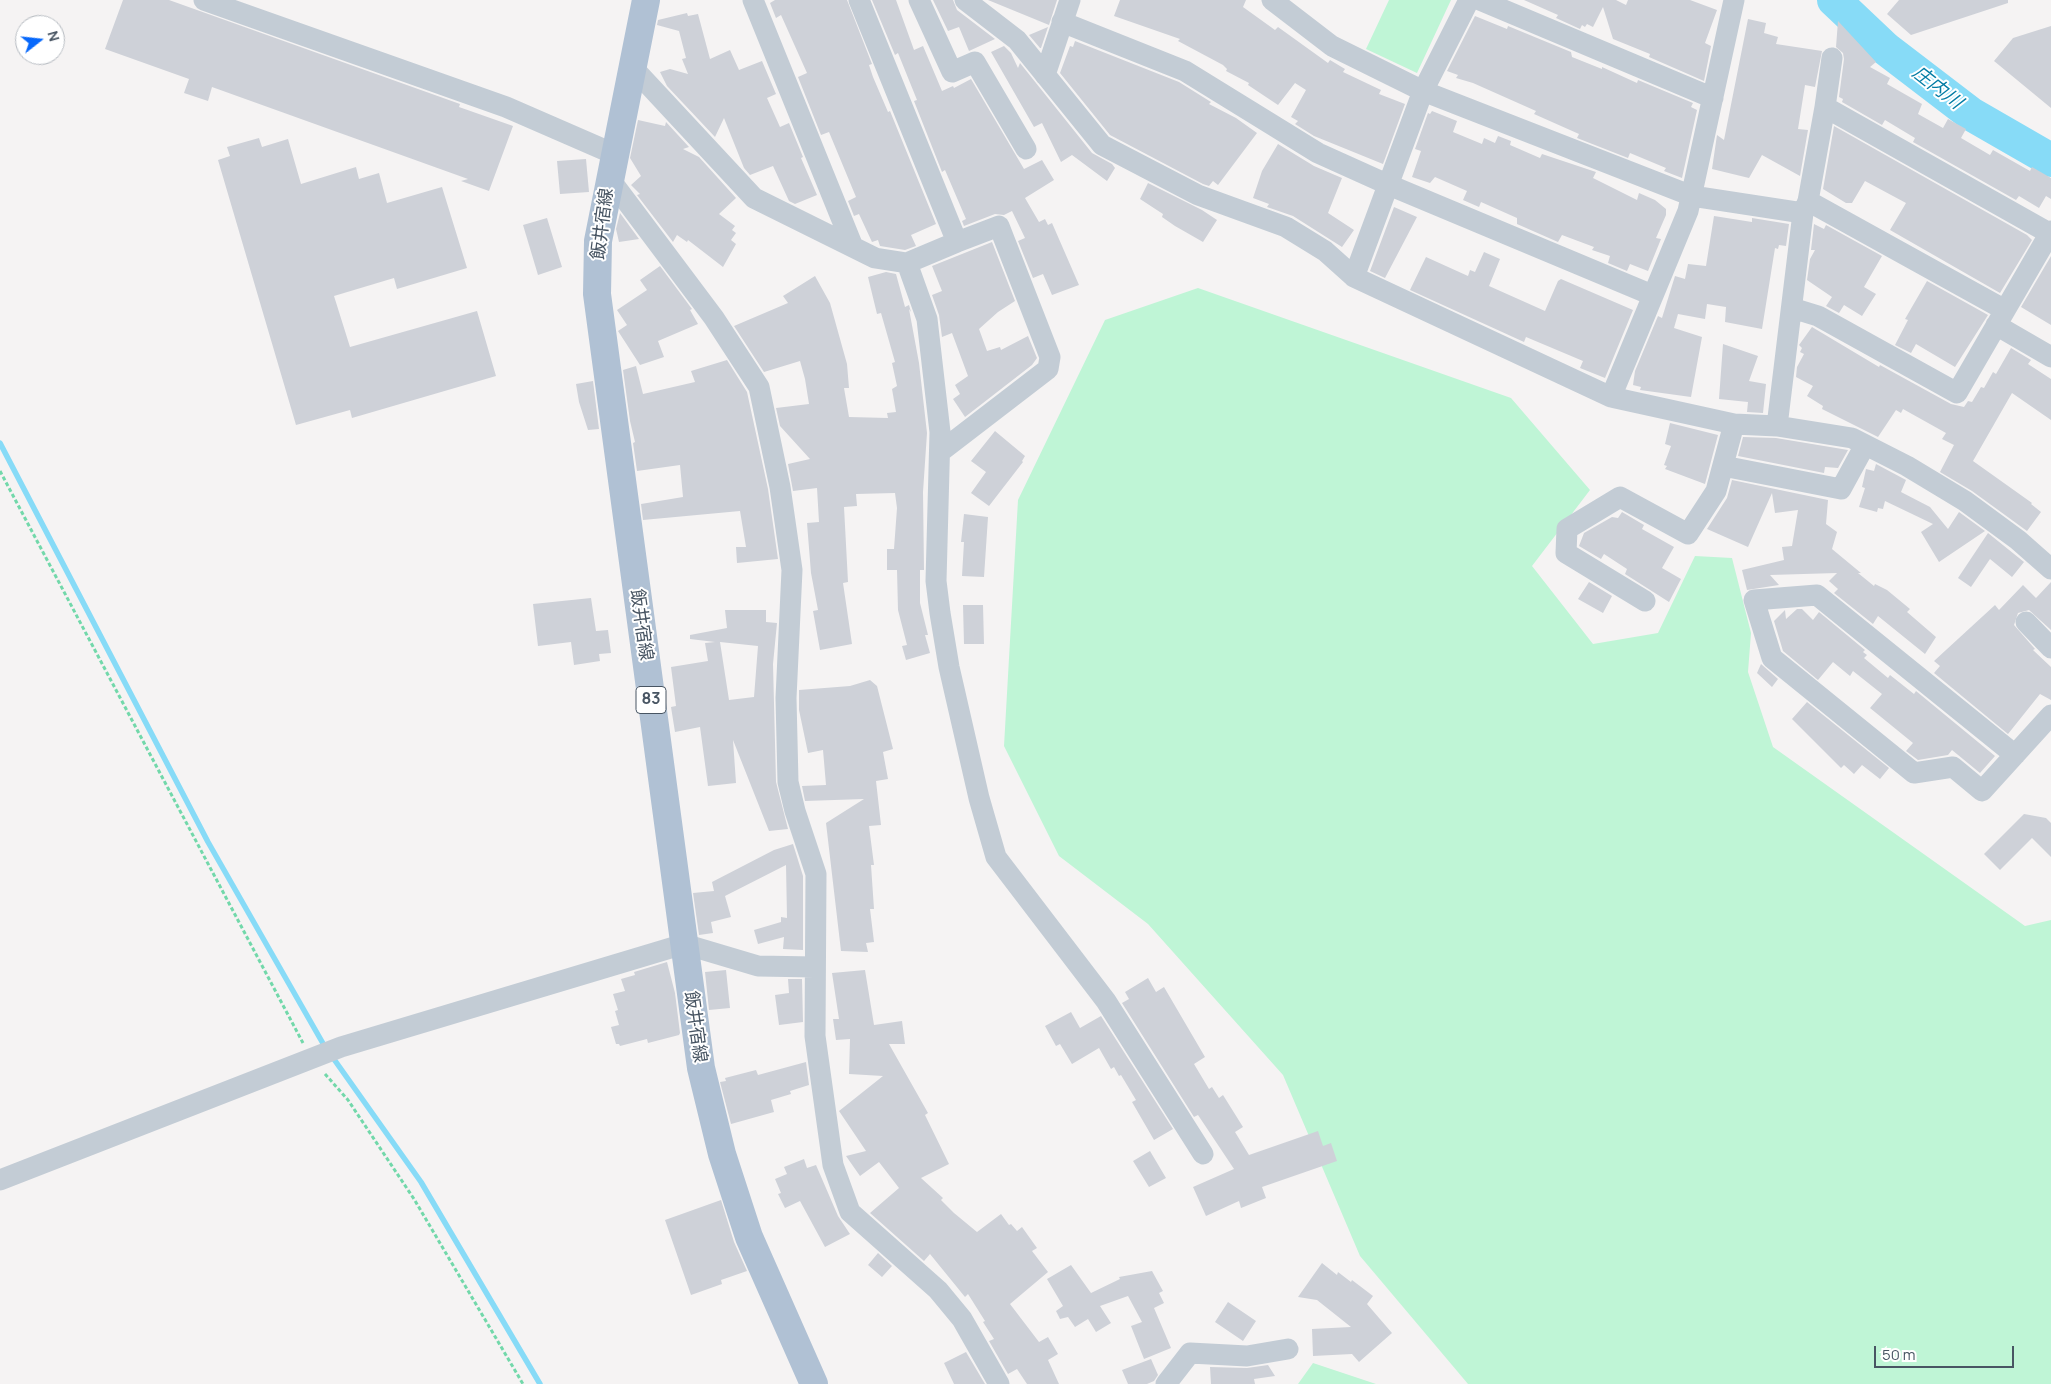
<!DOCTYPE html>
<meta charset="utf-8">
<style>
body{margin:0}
#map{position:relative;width:2051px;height:1384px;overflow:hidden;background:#f5f3f3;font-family:Manrope,sans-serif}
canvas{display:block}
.north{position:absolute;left:15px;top:15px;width:50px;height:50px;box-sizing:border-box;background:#fff;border:1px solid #b6bbc1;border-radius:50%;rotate:74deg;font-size:14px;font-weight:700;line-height:20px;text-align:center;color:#485563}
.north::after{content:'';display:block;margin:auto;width:18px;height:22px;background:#0768fb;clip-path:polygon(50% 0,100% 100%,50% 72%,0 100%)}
.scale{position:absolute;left:1874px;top:1346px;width:140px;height:22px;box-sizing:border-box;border:2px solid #485563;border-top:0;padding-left:6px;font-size:15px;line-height:18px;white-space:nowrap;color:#485563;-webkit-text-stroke:4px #fff;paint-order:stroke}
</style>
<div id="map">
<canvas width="2051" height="1384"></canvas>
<div class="north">N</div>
<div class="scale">50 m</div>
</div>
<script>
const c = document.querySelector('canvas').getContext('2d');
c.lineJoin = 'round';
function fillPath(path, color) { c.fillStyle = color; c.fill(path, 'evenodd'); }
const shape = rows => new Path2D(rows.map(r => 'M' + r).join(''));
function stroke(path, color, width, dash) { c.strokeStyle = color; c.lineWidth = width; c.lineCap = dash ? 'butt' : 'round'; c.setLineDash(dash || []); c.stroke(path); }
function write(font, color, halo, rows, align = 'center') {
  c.font = font + ' Manrope,"Noto Sans JP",sans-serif'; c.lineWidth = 4; c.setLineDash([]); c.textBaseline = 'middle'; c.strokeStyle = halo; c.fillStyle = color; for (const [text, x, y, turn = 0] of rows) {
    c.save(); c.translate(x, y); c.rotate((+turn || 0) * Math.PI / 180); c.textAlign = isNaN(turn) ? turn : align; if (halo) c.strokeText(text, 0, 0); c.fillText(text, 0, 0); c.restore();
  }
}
fillPath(shape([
 [1389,0,1451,0,1417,73,1366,49],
 [1198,288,1511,398,1590,490,1532,566,1593,644,1658,633,1695,556,1732,558,1751,633,1748,672,1773,747,2025,926,2051,920,2051,1384,1468,1384,1360,1256,1283,1075,1148,924,1059,856,1004,746,1018,500,1105,320],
 [1313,1363,1376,1384,1298,1384]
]), '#bff5d6');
stroke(shape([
 [0,443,208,842,325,1047],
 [331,1055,421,1182,540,1384]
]), '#87dbf7', 5.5);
stroke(shape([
 [1834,0,1886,49,1971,114,2051,160]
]), '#87dbf7', 34);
fillPath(shape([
 [123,0,169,0,460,104,459,107,513,126,489,191,461,181,468,179,212,87,208,101,184,93,189,79,105,49],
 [775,0,847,0,872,64,869,65,873,77,888,112,890,111,936,224,911,235,916,246,905,250,880,246,878,240,872,242,859,214,854,216,848,201,856,197,829,132,821,135,798,77,807,73,781,15,776,18,770,3],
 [872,0,896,0,914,50,923,46,942,91,953,86,954,88,971,79,1024,169,1042,160,1054,180,1025,198,1039,222,1045,219,1048,225,1052,223,1079,285,1052,295,1043,274,1033,278,1018,241,1025,238,1012,211,1004,215,995,214,964,226,962,221,966,219,945,170,942,172,914,101,917,100,898,53,895,55],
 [933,0,953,0,957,10,995,39,969,51,959,27,948,31],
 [988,0,1057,0,1049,25],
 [1120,0,1246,0,1243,7,1275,30,1278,27,1328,63,1330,60,1345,69,1343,72,1381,90,1379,94,1405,104,1383,164,1314,136,1295,124,1298,121,1291,117,1306,90,1295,83,1278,105,1248,85,1249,83,1226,71,1227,69,1223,65,1178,41,1180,39,1114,16],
 [1524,0,1616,0,1626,5,1628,0,1690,0,1717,10,1705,43,1711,46,1704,81,1649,57,1650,54,1613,39,1603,7,1593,27,1587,24,1585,27,1582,25,1580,29,1556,18,1558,15],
 [1899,0,2008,0,2008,3,1911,35,1887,14],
 [687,13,688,16,698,14,710,59,730,50,739,70,762,61,776,94,767,98,780,127,789,123,803,157,801,158,817,195,795,204,789,201,773,166,750,175,744,168,724,118,715,137,667,86,660,72,670,69,688,74,682,59,686,58,679,31,657,25,658,20],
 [1475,16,1507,29,1508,26,1571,52,1572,57,1602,69,1602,67,1637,83,1638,80,1693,103,1691,107,1697,110,1682,178,1664,171,1666,168,1630,153,1628,158,1577,138,1579,134,1534,114,1536,111,1473,83,1456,78,1458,75,1447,71],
 [1748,19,1766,23,1764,33,1778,37,1776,44,1822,51,1815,87,1805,85,1798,129,1808,130,1800,176,1762,155,1749,178,1712,169,1717,135,1724,140],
 [1838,21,1876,62,1870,67,1890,78,1887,84,1922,104,1918,114,1943,128,1948,119,1966,129,1961,138,1990,155,1993,150,2030,171,2032,167,2051,178,2051,199,2046,196,2039,208,2019,196,2016,200,1913,142,1915,138,1885,120,1882,125,1842,102,1843,99,1839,97,1844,59,1843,53,1836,47],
 [2051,26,2051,108,1994,61,2013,38],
 [1048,27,1041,48,1040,48,1029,35],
 [1075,41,1179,82,1211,102,1209,104,1236,118,1257,133,1218,185,1213,181,1209,186,1203,184,1110,135,1060,73,1070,46,1073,47],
 [1004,46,1011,53,1018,68,1020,63,1092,153,1112,164,1115,168,1107,181,1072,155,1061,162,1042,123,1034,127,991,52],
 [1432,111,1457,121,1453,132,1482,144,1484,138,1495,143,1498,136,1511,141,1510,145,1540,158,1542,154,1596,172,1593,178,1637,200,1639,193,1655,200,1666,209,1666,215,1656,238,1661,239,1648,271,1630,264,1627,271,1608,263,1610,256,1592,250,1594,247,1562,235,1558,242,1517,224,1517,218,1481,202,1479,207,1463,200,1467,191,1435,177,1430,183,1412,177,1421,151,1415,149,1428,113,1430,114],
 [638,120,665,126,666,122,689,147,683,149,699,157,736,198,719,214,735,226,732,230,736,233,731,240,736,244,723,267,688,240,687,242,677,235,673,242,637,195,640,194,631,185,641,176,630,158],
 [1834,126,2027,235,2032,240,2000,293,1890,230,1906,203,1865,181,1852,203,1846,203,1823,189],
 [259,138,262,147,288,139,301,184,356,167,359,179,379,173,387,203,442,187,467,268,397,289,394,278,334,296,350,347,477,311,496,376,352,418,350,410,296,425,218,160,230,156,227,147],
 [1278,144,1314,166,1342,178,1328,213,1354,230,1342,247,1293,216,1267,207,1269,204,1253,198,1262,171],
 [586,159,589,192,560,194,557,161],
 [1148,183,1202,210,1217,220,1203,242,1175,226,1162,217,1163,214,1140,199],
 [1394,207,1417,217,1385,278,1370,271],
 [620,213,639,239,619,242,616,229],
 [1714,216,1752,222,1752,218,1789,224,1786,246,1779,245,1778,249,1775,248,1762,329,1725,322,1726,307,1707,304,1705,319,1678,314,1674,328,1702,337,1691,397,1640,390,1641,387,1633,385,1635,371,1658,316,1662,318,1675,276,1685,279,1688,264,1706,266],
 [547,218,562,267,538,275,523,225],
 [1814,224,1824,229,1826,225,1882,256,1864,287,1876,294,1862,316,1844,305,1839,313,1826,306,1832,297,1807,280,1810,259,1815,250,1811,250],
 [992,242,1015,301,998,312,979,329,987,351,1000,347,1001,350,1028,336,1037,358,1032,365,965,417,953,399,960,394,955,385,968,376,952,333,942,337,939,315,932,295,942,291,932,266],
 [1484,252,1500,259,1489,286,1545,311,1558,281,1561,279,1633,310,1605,378,1580,368,1583,361,1526,337,1524,342,1410,290,1426,257,1468,276,1470,270,1475,272],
 [2051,256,2051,325,2021,307],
 [660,266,692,309,690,310,698,324,658,341,664,357,640,365,618,331,627,325,617,310,647,290,640,280],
 [886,272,896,274,905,307,909,305,911,312,909,309,919,363,927,433,923,492,924,570,920,570,920,603,928,635,925,635,930,653,906,660,902,646,907,645,898,610,897,570,887,570,887,549,894,549,897,508,895,493,856,494,857,506,844,507,848,582,843,583,852,644,820,650,813,611,818,610,811,573,807,523,819,522,817,488,793,491,788,464,810,459,780,426,776,408,809,404,805,379,800,361,764,372,734,326,788,303,783,296,815,276,830,303,847,364,849,388,844,388,849,417,888,418,887,413,896,412,892,389,897,386,892,363,895,362,881,313,877,314,868,277],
 [1927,281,1988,315,1955,367,1916,344,1911,353,1895,345,1908,320,1905,319],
 [1812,327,1879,367,1880,365,1951,404,1964,407,1968,401,1972,402,1981,387,1984,388,1993,372,1996,374,2011,348,2031,360,2028,364,2051,379,2051,420,2012,393,1973,461,2032,503,2031,504,2041,512,2027,531,1972,491,1940,472,1954,445,1942,439,1946,433,1903,409,1901,413,1896,410,1878,437,1822,409,1823,406,1807,396,1813,386,1796,377,1797,367,1804,354,1800,352,1802,348,1799,345],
 [1723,344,1758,356,1749,381,1766,384,1763,413,1747,412,1748,402,1719,399],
 [727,360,747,392,768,489,778,559,737,563,736,547,746,547,740,511,643,520,641,504,683,497,680,465,637,471,633,443,635,442,630,421,623,370,636,366,643,394,695,382,691,371],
 [593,381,599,429,588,430,579,402,576,384],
 [1670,423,1718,435,1705,484,1665,469,1667,466,1664,465,1671,446,1665,444],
 [995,431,1025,456,1022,461,1023,462,989,506,971,493,986,472,971,461],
 [1743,437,1776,438,1848,450,1838,468,1825,467,1824,473,1738,456],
 [1876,464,1906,480,1901,492,1930,507,1948,529,1959,512,1985,531,1939,562,1921,532,1933,524,1885,501,1883,509,1878,508,1877,512,1859,507,1865,488,1862,487,1866,469,1874,471],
 [1732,480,1828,500,1826,524,1837,532,1832,549,1861,573,1858,573,1874,586,1875,584,1887,590,1910,609,1907,612,1936,637,1925,654,1878,616,1873,624,1834,593,1838,589,1829,581,1837,573,1770,575,1779,585,1747,590,1742,570,1784,560,1782,547,1792,546,1798,510,1775,513,1772,493,1748,547,1707,529,1727,498],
 [1622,512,1644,525,1642,529,1674,547,1662,568,1681,579,1669,602,1625,574,1627,569,1604,554,1601,559,1579,546,1584,533,1612,517,1618,518],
 [964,514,988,517,984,577,962,576,964,542,961,542],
 [1988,533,2024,562,2012,577,1990,559,1971,587,1958,578],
 [1589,582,1612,596,1603,613,1578,599],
 [2051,582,2051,630,2029,610,2018,613,2014,625,2035,649,2033,650,2051,667,2051,700,2040,694,2008,734,1934,673,1940,666,1934,661,1995,605,1999,610,2023,585,2036,598],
 [591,598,596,631,608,630,611,653,599,654,600,661,574,665,571,642,538,646,533,604],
 [963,605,983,605,984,644,964,644],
 [1797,609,1802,609,1813,620,1819,612,1865,650,1863,652,1867,655,1864,658,1888,678,1890,675,1914,694,1916,691,1995,756,1980,773,1952,750,1948,755,1918,760,1906,751,1913,743,1870,708,1882,694,1853,671,1850,676,1833,662,1818,680,1783,651,1774,621,1785,610,1786,619],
 [725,610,766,610,766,622,777,623,773,664,776,782,788,829,769,831,733,740,736,783,708,786,700,727,675,732,671,707,676,706,671,667,708,661,705,643,715,642,690,639,690,635,727,628],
 [720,642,758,646,754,697,729,700],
 [1761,664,1778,679,1772,687,1757,673],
 [870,680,877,686,893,749,883,752,888,779,876,781,881,825,869,826,874,865,871,865,874,909,870,909,874,942,866,943,868,952,841,951,826,823,864,799,805,801,802,786,826,785,823,750,808,753,799,710,799,690,850,686],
 [1807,702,1889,768,1880,779,1862,765,1854,774,1844,765,1841,768,1792,719],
 [2024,814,2046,818,2051,823,2051,857,2032,838,2000,870,1984,854],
 [793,844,803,876,803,950,783,949,784,937,758,944,754,930,781,922,781,917,787,918,786,865,725,896,731,917,711,922,713,933,699,935,693,893,714,891,712,882,774,850],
 [667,962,675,993,680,1033,679,1035,648,1043,647,1039,620,1046,619,1044,616,1044,611,1027,619,1025,615,1011,618,1010,613,994,625,991,621,979,635,975,634,972],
 [726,970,730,1008,709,1010,705,972],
 [865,970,874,1025,902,1021,905,1044,889,1044,928,1113,925,1115,949,1164,921,1178,943,1198,941,1200,954,1213,977,1232,1001,1214,1009,1225,1011,1224,1017,1231,1022,1227,1037,1248,1032,1251,1048,1272,1010,1304,1039,1342,1048,1337,1058,1354,1048,1360,1059,1384,1027,1384,1017,1369,1008,1374,989,1341,994,1339,983,1322,985,1321,968,1294,965,1297,930,1254,924,1261,870,1213,899,1188,879,1162,860,1176,846,1156,866,1151,839,1111,883,1076,849,1074,850,1039,836,1040,833,1019,839,1019,832,973],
 [1148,978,1156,992,1164,987,1205,1057,1194,1064,1209,1089,1212,1087,1219,1098,1223,1095,1243,1127,1235,1132,1249,1155,1318,1131,1323,1146,1331,1143,1337,1161,1262,1187,1266,1198,1241,1208,1239,1201,1206,1216,1193,1187,1234,1169,1198,1115,1194,1117,1122,1003,1129,999,1125,992],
 [788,979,802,979,803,1022,779,1025,775,995,789,993],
 [1071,1012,1080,1028,1101,1016,1173,1129,1154,1140,1132,1102,1136,1100,1121,1075,1119,1076,1114,1067,1111,1069,1099,1048,1072,1064,1060,1044,1056,1046,1045,1026],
 [806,1062,809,1085,790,1091,791,1094,771,1100,774,1112,731,1124,720,1082,726,1081,725,1078,756,1070,758,1075],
 [1150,1151,1166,1178,1149,1187,1133,1161],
 [804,1159,807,1168,816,1165,838,1216,850,1234,825,1247,800,1201,785,1208,778,1194,781,1193,775,1179,787,1174,784,1167],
 [721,1200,734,1242,747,1271,721,1280,722,1284,691,1295,665,1220],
 [878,1253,892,1266,882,1277,868,1265],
 [1322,1263,1337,1275,1338,1272,1351,1282,1352,1280,1373,1296,1367,1304,1392,1333,1359,1362,1352,1354,1313,1356,1312,1329,1351,1327,1317,1300,1298,1297],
 [1071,1265,1091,1293,1120,1279,1119,1277,1152,1271,1163,1291,1159,1293,1164,1303,1154,1308,1171,1348,1144,1359,1131,1326,1142,1322,1128,1296,1100,1306,1111,1323,1096,1332,1088,1319,1075,1327,1068,1317,1060,1319,1056,1311,1063,1306,1047,1279],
 [1228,1302,1256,1321,1243,1341,1215,1322],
 [966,1352,985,1384,954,1384,944,1363],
 [1151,1359,1158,1375,1154,1381,1147,1384,1128,1384,1122,1370],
 [1268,1365,1275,1376,1254,1379,1255,1384,1211,1384,1210,1367,1247,1368]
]), '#ced1d8');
stroke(shape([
 [0,471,303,1043],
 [325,1074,348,1100,414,1199,523,1384]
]), '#72d8aa', 3, [4, 2.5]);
stroke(shape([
 [204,0,506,107,614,154],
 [753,0,853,247],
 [919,0,952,72,975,62,1026,149],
 [965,0,1017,40,1102,145,1198,195,1286,227,1325,251,1354,277,1611,397,1688,211,1734,0],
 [1272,0,1332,46,1423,91,1692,196,1803,213],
 [1480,0,1713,98],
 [1062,22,1185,71,1318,153,1389,185,1652,295],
 [634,69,754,198,875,258,907,263,957,242,859,0],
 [1045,75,1070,0],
 [1825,107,1832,58],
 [609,178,714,318,759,387,780,487,792,570,786,698,788,782,795,811,816,874,815,1036,833,1165,850,1212,938,1290,962,1319,999,1384],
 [1808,201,2005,310],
 [907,263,927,319,940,432,936,581,940,613,949,667,979,798,996,857,1106,1001,1203,1154],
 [1354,277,1423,91,1469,0],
 [1792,308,1818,316,1957,393,2051,231],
 [1996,325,2051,357],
 [1611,397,1734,424,1777,426,1852,438,1907,466,1965,501,2018,540,2051,569],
 [1777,426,1803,213,1808,201,1825,107,2049,233],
 [940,452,1048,369,1050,357,999,226,957,242],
 [1723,466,1841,489,1865,445],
 [1645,601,1566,553,1567,529,1620,497,1688,534,1716,491,1734,424],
 [2026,622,2051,648],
 [2015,755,1817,595,1754,600,1772,658,1914,773,1953,767,1982,791,2051,715],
 [0,1180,341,1047,684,944,758,966,814,967],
 [1166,1384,1190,1353,1247,1356,1288,1349]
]), '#c3ccd5', 21);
stroke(shape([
 [646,0,598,241,597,294,701,1068,722,1154,749,1237,814,1384]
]), '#b0c1d4', 28);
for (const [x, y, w] of [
 [651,700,30]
]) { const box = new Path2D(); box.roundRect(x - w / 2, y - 13.5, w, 27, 4); c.fillStyle = '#fff'; c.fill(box); stroke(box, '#485563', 1); }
write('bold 16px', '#485563', null, [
 ["83",651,700]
]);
write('18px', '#485563', '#fff', [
 ["飯井宿線",603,224,-83],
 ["飯井宿線",641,625,82],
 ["飯井宿線",695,1027,82]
]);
write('italic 19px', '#037ca4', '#fff', [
 ["庄内川",1937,88,38]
]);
</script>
